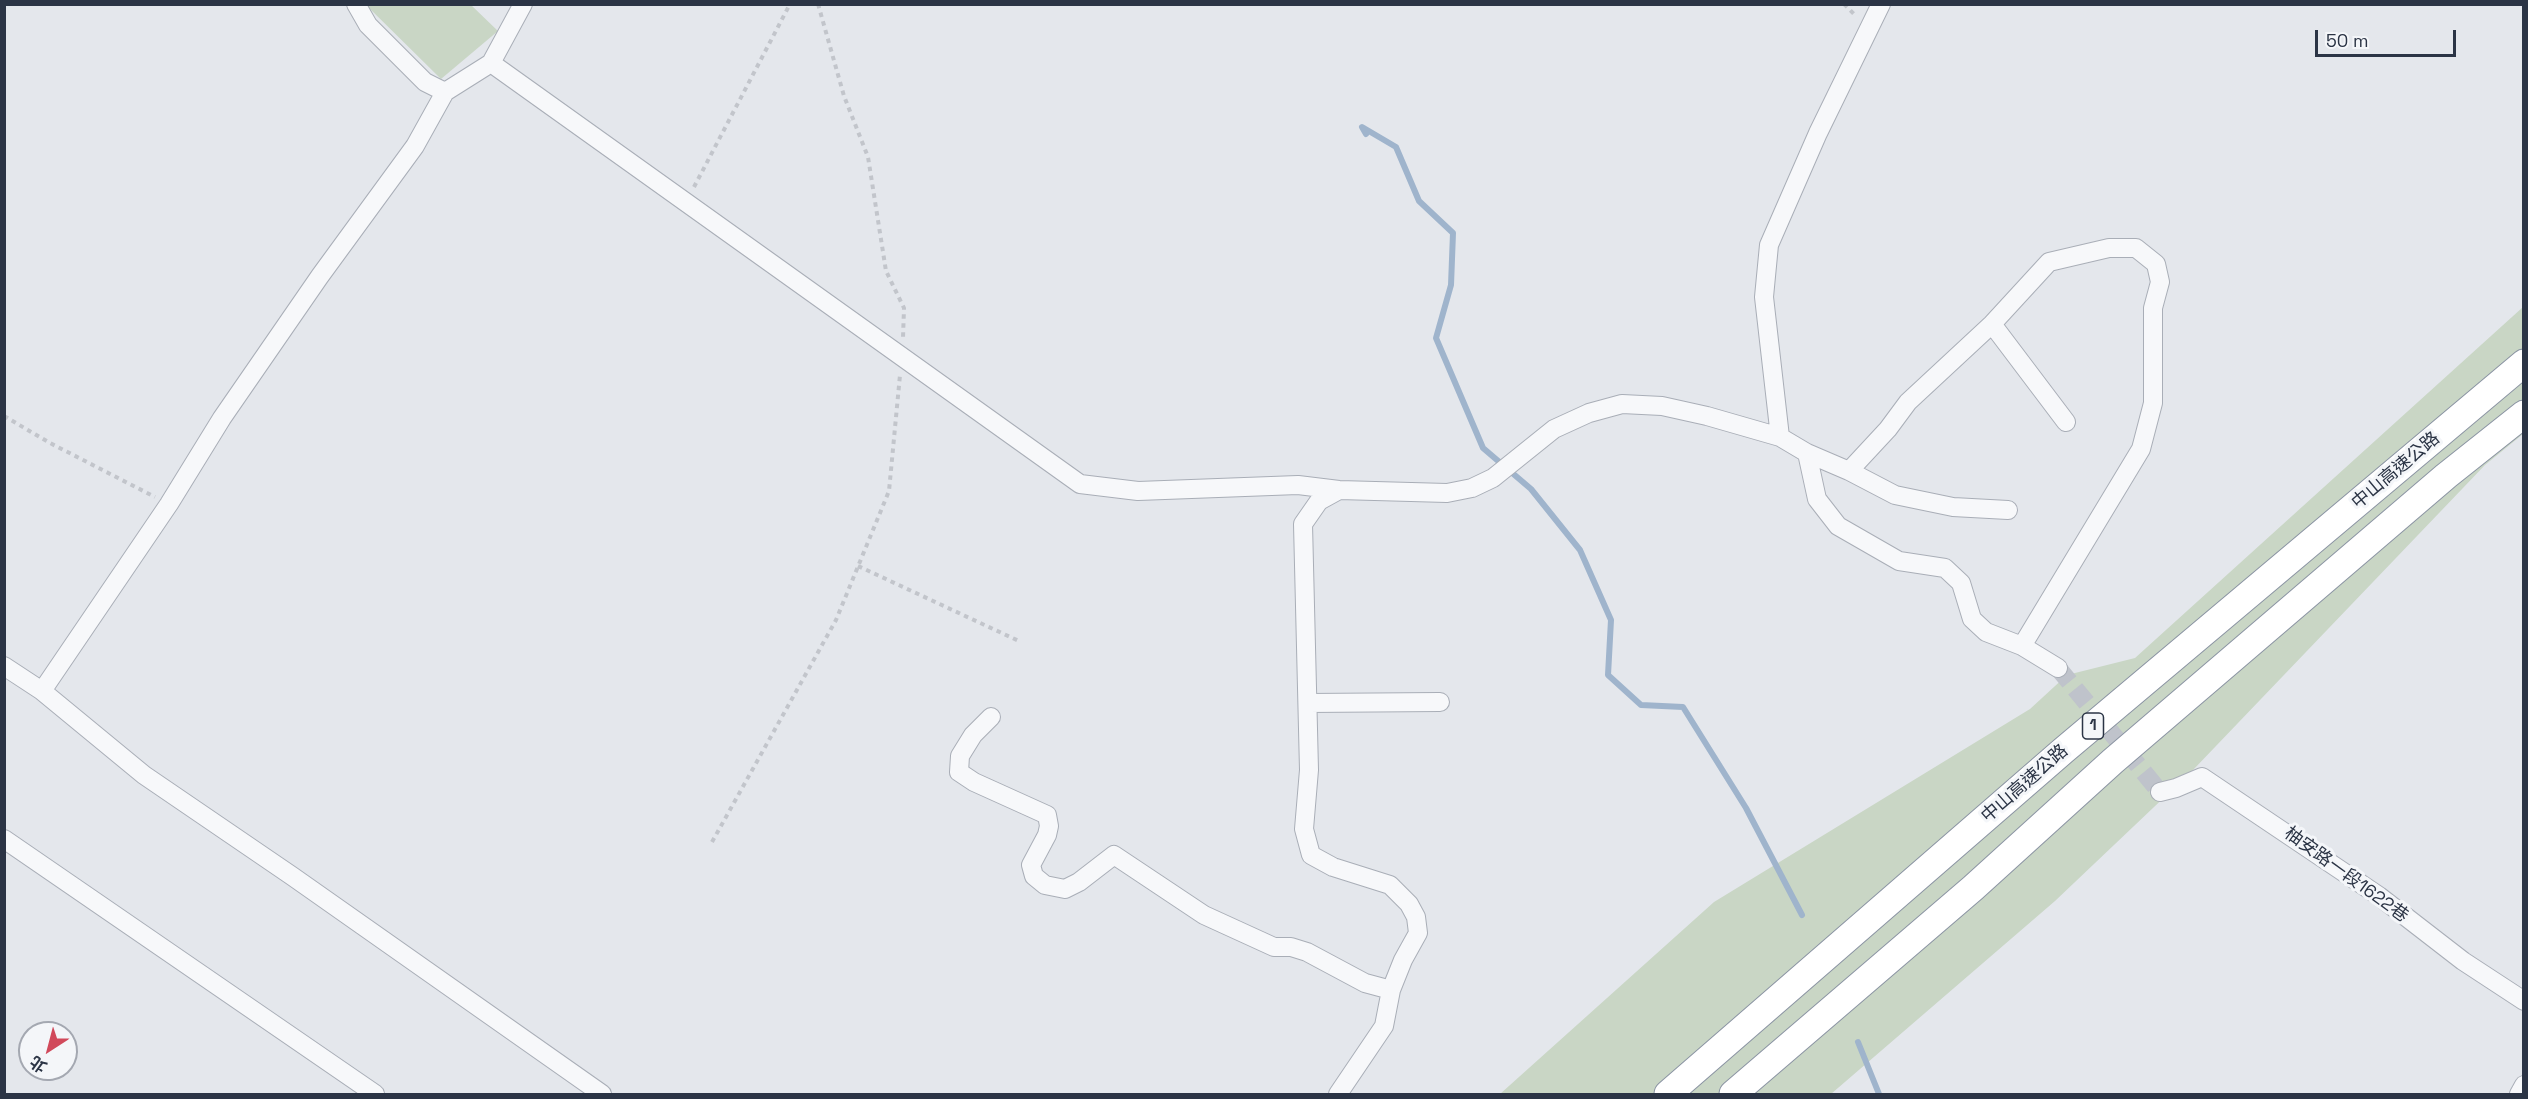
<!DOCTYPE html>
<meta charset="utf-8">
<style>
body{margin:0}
#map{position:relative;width:2528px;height:1099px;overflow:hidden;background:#e4e7ec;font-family:"Space Grotesk","Noto Sans TC",sans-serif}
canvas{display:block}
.frame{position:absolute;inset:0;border:6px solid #2b3445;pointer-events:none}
.north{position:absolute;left:18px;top:1021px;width:60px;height:60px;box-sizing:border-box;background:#f4f6f9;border:2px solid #a4a8b1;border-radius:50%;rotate:216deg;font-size:16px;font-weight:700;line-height:24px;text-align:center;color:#2b3445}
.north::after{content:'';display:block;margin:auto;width:21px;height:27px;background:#d1495b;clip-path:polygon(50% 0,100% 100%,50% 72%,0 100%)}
.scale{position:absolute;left:2315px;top:30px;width:141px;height:27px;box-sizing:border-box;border:3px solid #2b3445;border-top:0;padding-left:8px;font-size:18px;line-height:21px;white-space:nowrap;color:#2b3445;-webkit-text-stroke:4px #f4f6f9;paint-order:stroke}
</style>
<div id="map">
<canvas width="2528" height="1099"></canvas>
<div class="frame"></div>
<div class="north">北</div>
<div class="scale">50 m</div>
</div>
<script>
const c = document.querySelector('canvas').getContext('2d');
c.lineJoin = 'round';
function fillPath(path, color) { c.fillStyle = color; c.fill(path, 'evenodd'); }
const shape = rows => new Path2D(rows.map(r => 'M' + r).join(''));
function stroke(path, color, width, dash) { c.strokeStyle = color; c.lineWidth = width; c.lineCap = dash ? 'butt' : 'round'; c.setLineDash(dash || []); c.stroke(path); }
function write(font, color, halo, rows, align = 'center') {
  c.font = font + ' "Space Grotesk","Noto Sans TC",sans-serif'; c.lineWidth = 6; c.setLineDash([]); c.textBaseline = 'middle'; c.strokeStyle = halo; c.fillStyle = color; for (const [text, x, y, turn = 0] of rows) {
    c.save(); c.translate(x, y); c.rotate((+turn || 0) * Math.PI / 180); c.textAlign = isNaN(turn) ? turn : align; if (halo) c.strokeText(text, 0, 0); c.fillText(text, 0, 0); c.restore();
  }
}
fillPath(shape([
 [366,5,471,5,498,31,441,79],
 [2523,307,2523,434,2485,465,2193,770,2055,901,1831,1094,1500,1094,1714,902,2030,709,2067,675,2135,658]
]), '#c9d6c5');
stroke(shape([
 [1366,134,1362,127,1396,147,1419,201,1453,233,1451,285,1436,338,1483,448,1531,489,1580,550,1611,620,1608,675,1641,705,1683,707,1746,808,1802,915],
 [1858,1042,1879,1094]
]), '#9fb4cc', 6);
stroke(shape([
 [2058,668,2160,792]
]), '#bfc3cb', 18, [18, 9]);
const minor = shape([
 [356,4,368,25,425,82,445,92],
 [491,63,523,4],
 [1992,324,2066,422],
 [1780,437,1764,297,1769,245,1818,133,1881,4],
 [1807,453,1817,499,1838,526,1899,561,1945,568,1961,583,1972,619,1986,632,2022,646],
 [1849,471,1888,429,1908,402,1992,324,2049,262,2109,248,2136,248,2156,264,2160,282,2153,308,2153,403,2141,449,2022,646,2058,668],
 [4,666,42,691,144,775,292,876,602,1094],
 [42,691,169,504,222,418,320,276,415,146,445,92,491,63,1080,484,1138,491,1298,485,1339,490,1447,493,1472,488,1493,478,1554,429,1589,413,1622,404,1662,406,1707,416,1780,437,1807,453,1849,471,1895,495,1953,507,2008,510],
 [1308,703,1440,702],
 [991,717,973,735,960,756,959,772,974,782,1047,815,1049,826,1047,835,1031,865,1034,876,1045,885,1065,889,1079,882,1114,855,1204,915,1274,947,1291,947,1307,952,1365,983,1391,990],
 [2160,792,2176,788,2202,777,2379,896,2463,961,2524,1001],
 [4,839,375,1094],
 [1338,1094,1384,1026,1391,990,1403,960,1418,933,1416,917,1409,904,1390,885,1333,867,1311,855,1304,829,1309,770,1303,524,1319,501,1339,490],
 [2519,1094,2524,1085]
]);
const highway = shape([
 [1668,1094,2064,750,2524,363],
 [1733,1094,1973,888,2113,761,2446,476,2524,414]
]);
stroke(minor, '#a9aeb7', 20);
stroke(highway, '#8b94a3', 29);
stroke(shape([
 [818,4,844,96,868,157,886,271,904,308,903,338],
 [1844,4,1856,16],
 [694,187,790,4],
 [4,416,50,443,155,497],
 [858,566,1021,642],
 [712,842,836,620,889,491,900,375]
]), '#c2c5cb', 4, [4.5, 4.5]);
stroke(minor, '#f7f8fa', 18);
stroke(highway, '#fff', 27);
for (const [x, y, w] of [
 [2093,726,21]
]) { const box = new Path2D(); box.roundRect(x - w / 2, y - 13, w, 26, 4.5); c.fillStyle = '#f4f6f9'; c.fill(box); stroke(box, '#2b3445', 1.5); }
write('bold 16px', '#2b3445', null, [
 ["1",2093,726]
]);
write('18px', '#2b3445', '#f4f6f9', [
 ["中山高速公路",2396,471,-40],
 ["中山高速公路",2025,784,-41],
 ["柚安路一段1622巷",2346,875,36]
]);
</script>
